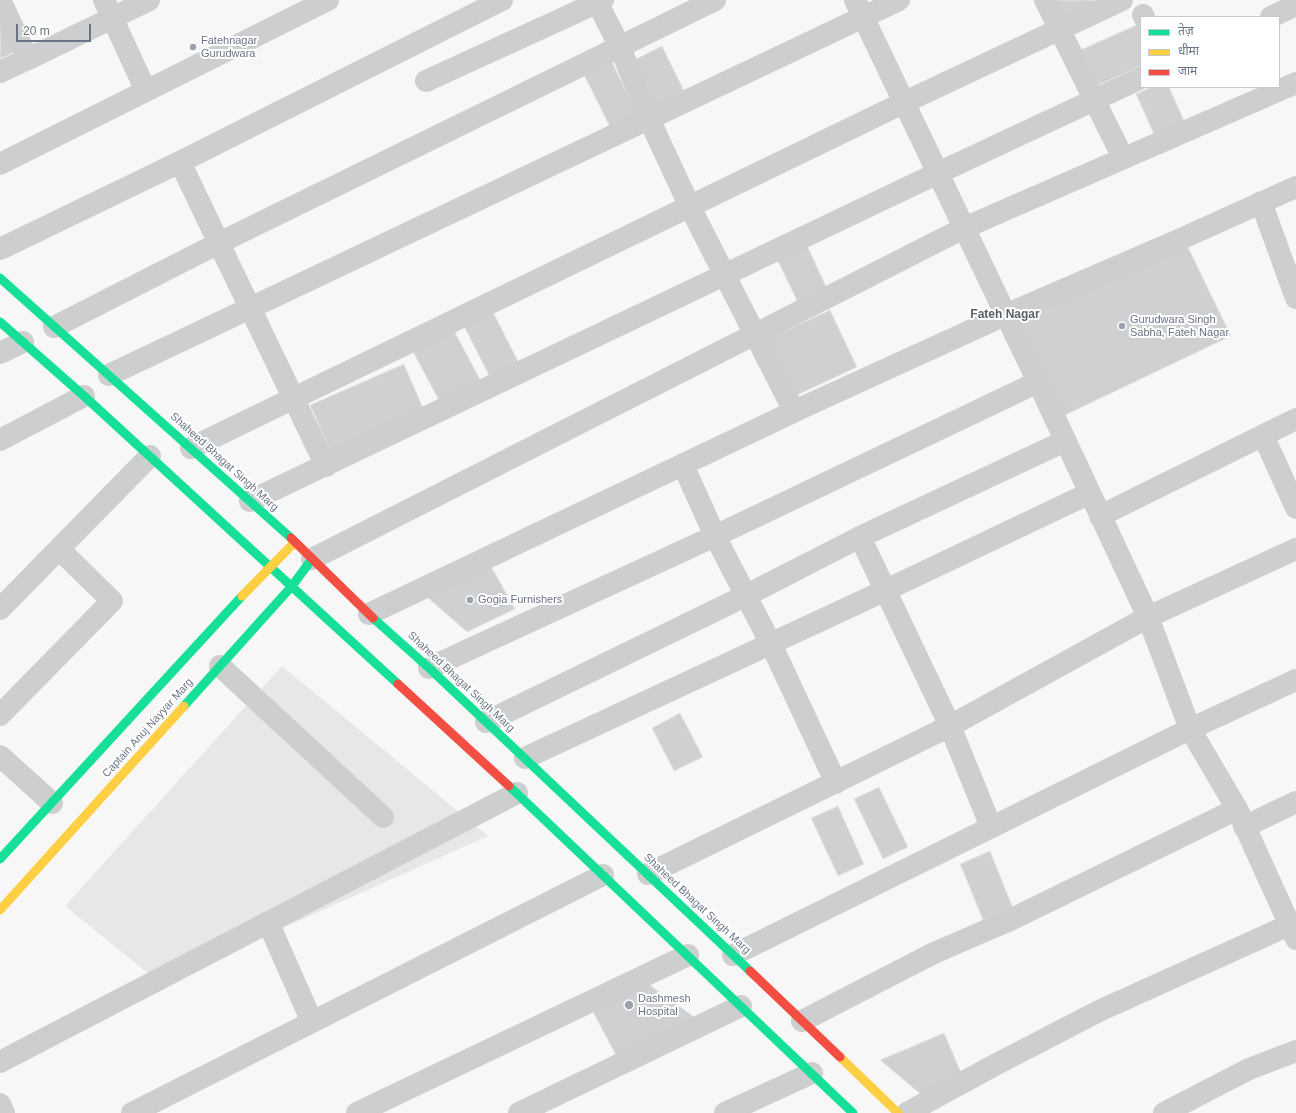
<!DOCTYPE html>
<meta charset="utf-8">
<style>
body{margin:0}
#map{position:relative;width:1296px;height:1113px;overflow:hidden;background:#f7f7f7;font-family:Helvetica,"Noto Sans Devanagari",sans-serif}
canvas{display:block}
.legend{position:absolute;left:1140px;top:16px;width:140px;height:72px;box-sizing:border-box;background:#fff;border:1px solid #c3c7cf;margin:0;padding:5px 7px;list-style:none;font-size:12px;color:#697486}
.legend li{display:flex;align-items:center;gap:8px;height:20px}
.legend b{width:20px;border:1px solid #c3c7cf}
.scale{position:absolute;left:16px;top:24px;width:75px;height:18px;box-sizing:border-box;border:2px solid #697486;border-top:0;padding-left:5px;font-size:12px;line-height:14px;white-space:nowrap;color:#697486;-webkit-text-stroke:3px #fff;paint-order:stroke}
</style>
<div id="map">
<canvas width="1296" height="1113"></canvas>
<ul class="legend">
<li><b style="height:5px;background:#16e098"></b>तेज़</li>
<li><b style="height:5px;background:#ffcf43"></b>धीमा</li>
<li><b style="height:5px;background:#f24e42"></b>जाम</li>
</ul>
<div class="scale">20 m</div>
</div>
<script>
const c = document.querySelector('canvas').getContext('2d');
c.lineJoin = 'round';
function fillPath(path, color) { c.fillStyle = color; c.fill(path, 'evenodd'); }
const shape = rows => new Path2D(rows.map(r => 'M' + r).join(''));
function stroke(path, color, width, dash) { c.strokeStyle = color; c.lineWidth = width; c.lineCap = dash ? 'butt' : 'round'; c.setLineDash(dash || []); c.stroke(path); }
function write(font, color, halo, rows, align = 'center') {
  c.font = font + ' Helvetica,sans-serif'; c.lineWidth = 4; c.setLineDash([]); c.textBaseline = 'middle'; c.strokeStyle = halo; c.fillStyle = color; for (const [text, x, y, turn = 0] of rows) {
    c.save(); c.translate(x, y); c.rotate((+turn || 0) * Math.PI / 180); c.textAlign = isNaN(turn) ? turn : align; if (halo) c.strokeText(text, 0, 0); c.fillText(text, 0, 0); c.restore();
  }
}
fillPath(shape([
 [282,666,488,836,160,983,65,906]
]), '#e6e7e8');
const building = shape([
 [1052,0,1093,0,1097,7,1063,23,1052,0],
 [0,15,17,51,0,59,0,15],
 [1139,24,1141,29,1141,66,1094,87,1078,51,1139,24],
 [662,46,687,97,654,112,630,62,662,46],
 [612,62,639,118,612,131,584,75,612,62],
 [1151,87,1169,87,1186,125,1156,139,1136,94,1151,87],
 [806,243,828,291,799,305,776,257,806,243],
 [1186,243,1231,336,1061,417,1014,317,1186,243],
 [490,306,522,369,493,383,461,320,490,306],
 [830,310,857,367,793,397,767,339,830,310],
 [451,325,484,387,443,408,410,346,451,325],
 [404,364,426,415,333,456,310,405,404,364],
 [487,559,515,609,467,632,420,591,487,559],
 [680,713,703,757,674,771,652,728,680,713],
 [879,787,908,847,883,859,854,799,879,787],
 [838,806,864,864,838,876,811,818,838,806],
 [990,851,1013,908,983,920,960,864,990,851],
 [647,983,697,1019,619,1061,591,1008,647,983],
 [944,1033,963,1077,923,1096,880,1060,944,1033]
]);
fillPath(building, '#cfd0d2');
stroke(building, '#e6e6e6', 1);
stroke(shape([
 [0,0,28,59,149,0],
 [104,0,146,91],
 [596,0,620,47,649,119,690,207,794,411],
 [855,0,1038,382,1148,617,1190,729,1237,809,1296,939],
 [1045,0,1123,158],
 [1143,15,1144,17],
 [1271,17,1296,5],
 [0,72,28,59],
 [426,81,603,0],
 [180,162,326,466],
 [0,164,328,0],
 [1261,202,1296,298],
 [0,249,180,162,502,0],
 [54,327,219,243,715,0],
 [0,353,23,342],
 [109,375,899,0],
 [1263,435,1296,508],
 [0,440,84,396],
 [191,448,905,102,1122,0],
 [683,465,715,536,771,644,836,783],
 [250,501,938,173,1141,78],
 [1100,516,1296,419],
 [860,537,950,726,991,827],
 [312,559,964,228,1296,83],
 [0,609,150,456],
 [369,614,810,404,1005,315,1183,238,1296,187],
 [220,666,383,817],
 [429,668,715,536,1038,382],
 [0,715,112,601,59,549],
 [486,722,747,595,860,537,1065,441],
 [0,756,52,803],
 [525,758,886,590,1090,493],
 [1244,827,1296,802],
 [648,874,950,726,1148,617,1296,549],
 [268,922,312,1022],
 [733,955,1190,729,1296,680],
 [802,1021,934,953,1008,921,1237,809],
 [0,1062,517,793],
 [0,1104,4,1113],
 [132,1113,603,875],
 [357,1113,688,955],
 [519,1113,741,1006],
 [725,1113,812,1073],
 [907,1113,991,1067,1099,1011,1296,922],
 [1164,1113,1249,1069,1296,1051]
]), '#cdced0', 22);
stroke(shape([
 [0,278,291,538],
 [0,322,84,396,398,684],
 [373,618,429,668,750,971],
 [184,706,292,586,312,559],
 [509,786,853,1113],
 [0,859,242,596]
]), '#16e098', 9);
stroke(shape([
 [242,596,295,542],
 [0,910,184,706],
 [840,1057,898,1113]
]), '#ffcf43', 9);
stroke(shape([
 [291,538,373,618],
 [398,684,509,786],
 [750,971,840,1057]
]), '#f24e42', 9);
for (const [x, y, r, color] of [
 [193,47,4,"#9ba2ae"],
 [1122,326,4,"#9ba2ae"],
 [470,600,4,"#9ba2ae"],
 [629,1005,5,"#9ba2ae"]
]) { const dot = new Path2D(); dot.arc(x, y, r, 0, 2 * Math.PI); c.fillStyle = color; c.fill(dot); stroke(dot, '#fff', 1.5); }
write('11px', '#697486', '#fff', [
 ["Fatehnagar",201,41],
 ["Gurudwara",201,54],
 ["Gurudwara Singh",1130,320],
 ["Sabha, Fateh Nagar",1130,333],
 ["Gogia Furnishers",478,600],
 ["Dashmesh",638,999],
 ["Hospital",638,1012]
], 'left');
write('11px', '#697486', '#fff', [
 ["Shaheed Bhagat Singh Marg",224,462,42],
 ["Shaheed Bhagat Singh Marg",461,682,43],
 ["Captain Anuj Nayyar Marg",148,728,-48],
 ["Shaheed Bhagat Singh Marg",697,904,43]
]);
write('bold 12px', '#575f6b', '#fff', [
 ["Fateh Nagar",1005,315]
]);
</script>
